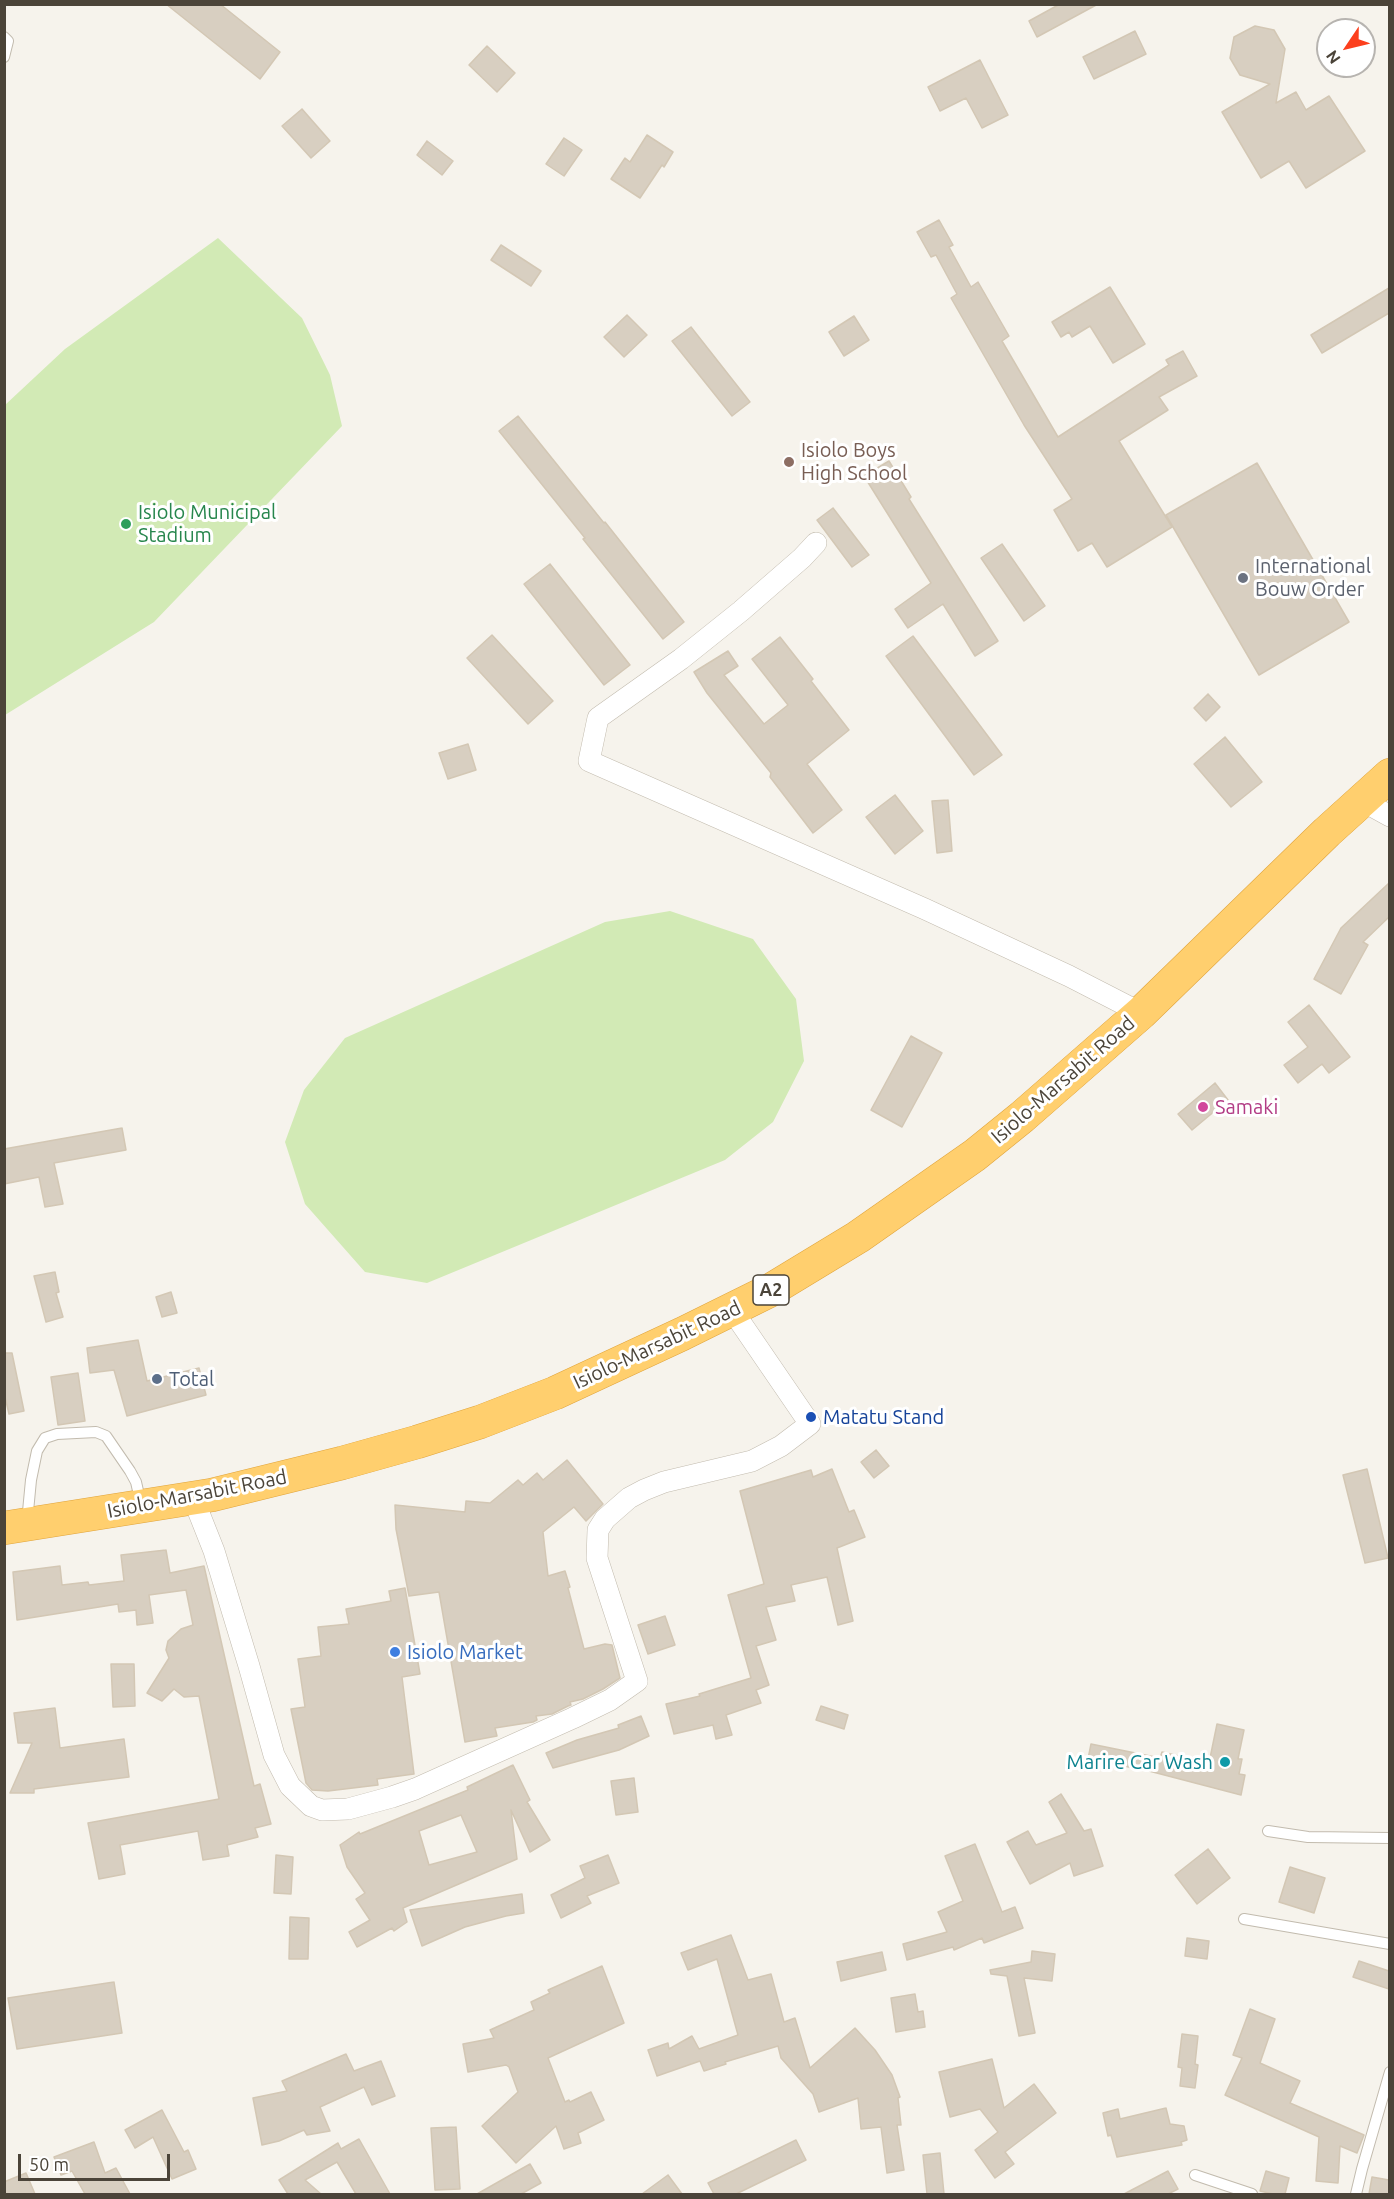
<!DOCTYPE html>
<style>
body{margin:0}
#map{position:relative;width:1394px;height:2199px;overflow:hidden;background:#f6f3ec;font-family:Ubuntu,sans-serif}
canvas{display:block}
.frame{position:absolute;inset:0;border:6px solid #4b4439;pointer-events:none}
.north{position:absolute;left:1316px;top:18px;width:60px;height:60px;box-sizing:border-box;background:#fff;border:2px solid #b7b4b0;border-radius:50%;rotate:235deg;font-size:16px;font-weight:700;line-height:24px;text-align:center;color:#4b4439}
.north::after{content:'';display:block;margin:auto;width:21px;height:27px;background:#fc3f1d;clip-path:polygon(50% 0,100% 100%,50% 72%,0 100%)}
.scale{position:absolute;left:18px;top:2154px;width:152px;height:27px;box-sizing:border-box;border:3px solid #4b4439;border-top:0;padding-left:8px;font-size:18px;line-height:21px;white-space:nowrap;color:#4b4439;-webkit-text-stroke:4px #fff;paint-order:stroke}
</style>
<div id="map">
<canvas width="1394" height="2199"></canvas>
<div class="frame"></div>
<div class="north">N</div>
<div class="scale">50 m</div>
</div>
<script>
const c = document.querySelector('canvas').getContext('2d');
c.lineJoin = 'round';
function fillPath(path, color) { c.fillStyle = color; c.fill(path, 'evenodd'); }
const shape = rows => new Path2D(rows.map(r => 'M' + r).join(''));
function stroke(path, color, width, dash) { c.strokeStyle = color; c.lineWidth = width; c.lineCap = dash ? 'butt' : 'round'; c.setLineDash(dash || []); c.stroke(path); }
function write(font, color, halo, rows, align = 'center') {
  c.font = font + ' Ubuntu,sans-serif'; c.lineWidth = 6; c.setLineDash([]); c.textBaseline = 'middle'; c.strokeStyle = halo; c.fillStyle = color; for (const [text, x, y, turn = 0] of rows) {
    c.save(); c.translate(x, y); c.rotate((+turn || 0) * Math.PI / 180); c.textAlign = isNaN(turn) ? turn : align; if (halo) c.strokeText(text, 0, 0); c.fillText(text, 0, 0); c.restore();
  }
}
fillPath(shape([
 [218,238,302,318,330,375,342,426,154,622,5,715,5,405,65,349],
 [670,911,753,939,796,999,804,1061,773,1122,725,1160,427,1283,365,1272,305,1204,285,1142,304,1090,345,1038,605,922]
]), '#d2eab5');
const building = shape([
 [166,4,220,4,280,52,260,79,166,4],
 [1060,4,1098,4,1037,37,1029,21,1060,4],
 [1255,26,1274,30,1285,49,1276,103,1296,92,1306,110,1329,96,1365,151,1306,188,1289,161,1261,178,1222,112,1270,84,1240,75,1230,58,1234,37,1255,26],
 [1135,31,1146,54,1094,79,1083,57,1135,31],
 [487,46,515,73,497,92,469,65,487,46],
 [980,60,1008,115,982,128,966,98,940,111,928,87,980,60],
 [302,109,330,141,311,158,282,126,302,109],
 [647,135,673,152,664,167,662,165,640,198,611,179,625,158,630,162,647,135],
 [564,138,582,150,564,176,546,164,564,138],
 [427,141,453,161,442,175,417,155,427,141],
 [939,220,953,245,949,247,971,287,978,282,1009,336,1002,341,1058,437,1169,365,1166,360,1183,351,1197,376,1159,397,1168,410,1119,441,1172,527,1107,567,1092,543,1078,551,1054,510,1072,499,1024,425,951,298,957,294,936,255,931,257,917,232,939,220],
 [501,245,541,271,531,286,491,260,501,245],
 [1110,287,1145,344,1113,363,1090,326,1072,337,1069,332,1061,337,1052,322,1110,287],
 [1389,288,1389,313,1322,353,1311,335,1389,288],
 [627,315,647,335,624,357,604,337,627,315],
 [854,316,869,340,844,356,829,332,854,316],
 [691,327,750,402,732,416,672,341,691,327],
 [518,416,604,523,605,522,684,622,663,639,583,539,585,538,499,431,518,416],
 [889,461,911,497,909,499,998,641,975,656,943,604,908,628,895,609,931,583,864,476,889,461],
 [1257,463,1349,622,1259,675,1166,515,1257,463],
 [833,508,869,555,852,567,817,520,833,508],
 [1002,544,1045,606,1024,621,981,558,1002,544],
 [550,564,630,665,604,685,524,584,550,564],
 [492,635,553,701,528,724,467,658,492,635],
 [913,636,1002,755,974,775,886,656,913,636],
 [780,637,813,679,811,681,849,730,807,764,842,810,813,833,770,777,771,773,707,693,694,672,728,651,738,666,724,675,764,724,788,705,752,659,780,637],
 [1208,694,1220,707,1206,721,1194,708,1208,694],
 [1225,737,1262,782,1231,807,1194,764,1225,737],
 [468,744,476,770,448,779,439,753,468,744],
 [895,795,923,831,895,854,866,817,895,795],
 [948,800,952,851,937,853,932,801,948,800],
 [1389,883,1389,917,1363,942,1368,945,1341,994,1314,979,1341,928,1389,883],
 [1309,1005,1350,1057,1329,1073,1322,1064,1298,1083,1284,1065,1308,1047,1288,1022,1309,1005],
 [911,1036,942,1053,902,1127,871,1110,911,1036],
 [1215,1083,1228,1100,1192,1130,1178,1114,1215,1083],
 [122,1128,126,1150,54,1163,63,1204,45,1207,39,1177,4,1184,4,1149,122,1128],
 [55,1272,59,1292,56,1293,63,1317,46,1322,34,1276,55,1272],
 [171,1292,177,1313,162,1317,156,1297,171,1292],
 [138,1340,147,1381,199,1368,206,1395,127,1416,114,1370,90,1373,87,1348,138,1340],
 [4,1353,12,1353,24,1411,9,1414,4,1393,4,1353],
 [78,1373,85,1421,58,1425,51,1377,78,1373],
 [876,1450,889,1466,874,1478,861,1462,876,1450],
 [567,1460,603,1504,586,1521,574,1507,543,1532,548,1576,565,1571,570,1587,568,1588,584,1649,605,1644,612,1645,620,1678,603,1689,583,1699,570,1702,571,1705,568,1706,552,1714,536,1716,537,1720,533,1722,495,1728,497,1736,465,1742,439,1592,409,1596,396,1529,395,1505,465,1512,466,1501,490,1503,518,1480,523,1485,537,1473,543,1480,567,1460],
 [832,1469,849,1512,854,1510,865,1537,837,1548,853,1621,838,1625,827,1577,791,1585,795,1601,766,1607,776,1640,756,1646,769,1685,756,1690,761,1703,726,1715,732,1735,716,1739,713,1725,674,1734,666,1704,700,1696,699,1694,751,1678,728,1595,764,1584,740,1491,811,1470,813,1477,832,1469],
 [1367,1469,1388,1558,1365,1563,1343,1475,1367,1469],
 [166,1550,170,1573,204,1566,254,1786,260,1784,271,1824,255,1828,258,1837,227,1845,229,1856,203,1860,198,1831,120,1845,125,1874,99,1879,88,1823,219,1799,199,1696,184,1697,174,1689,162,1701,147,1693,169,1658,166,1650,168,1641,181,1629,193,1625,186,1590,149,1595,153,1623,137,1625,136,1610,119,1612,118,1604,17,1620,13,1572,60,1566,62,1585,88,1582,89,1585,124,1581,121,1555,166,1550],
 [405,1588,420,1674,402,1677,414,1774,377,1779,378,1785,328,1791,312,1790,306,1783,291,1709,305,1707,298,1659,321,1656,318,1627,349,1624,346,1609,391,1601,389,1591,405,1588],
 [665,1616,675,1645,648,1654,638,1625,665,1616],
 [111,1664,134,1664,135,1706,113,1707,111,1664],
 [821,1706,848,1715,844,1729,816,1720,821,1706],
 [55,1708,60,1748,124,1739,129,1777,34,1789,34,1793,10,1793,32,1743,18,1743,14,1713,55,1708],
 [641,1716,649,1736,619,1750,553,1768,546,1753,577,1740,619,1728,618,1725,641,1716],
 [1217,1724,1244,1730,1238,1759,1242,1759,1239,1774,1245,1775,1241,1795,1149,1771,1088,1759,1091,1744,1160,1758,1162,1752,1209,1763,1217,1724],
 [513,1765,530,1800,527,1802,550,1840,530,1852,511,1810,517,1859,403,1908,407,1922,394,1931,392,1928,357,1947,349,1932,370,1920,356,1899,365,1893,347,1867,340,1845,359,1832,360,1834,468,1790,467,1787,513,1765],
 [461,1815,477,1852,429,1865,419,1831,461,1815],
 [634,1778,638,1812,616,1815,611,1781,634,1778],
 [1061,1794,1084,1831,1091,1829,1103,1866,1074,1876,1070,1863,1030,1884,1007,1842,1028,1831,1036,1845,1067,1833,1049,1802,1061,1794],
 [975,1844,1002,1912,1015,1907,1023,1928,984,1943,982,1938,954,1950,953,1947,907,1960,903,1944,947,1932,938,1912,963,1901,945,1856,975,1844],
 [1208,1849,1230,1878,1197,1904,1175,1875,1208,1849],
 [276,1855,293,1857,291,1894,274,1893,276,1855],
 [608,1855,619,1883,587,1896,591,1903,561,1918,551,1895,585,1878,580,1866,608,1855],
 [1290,1867,1325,1878,1314,1913,1279,1902,1290,1867],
 [522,1894,524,1913,506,1916,465,1927,422,1946,410,1910,522,1894],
 [290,1917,309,1918,308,1959,289,1959,290,1917],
 [731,1935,748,1980,771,1974,784,2022,795,2018,810,2068,855,2028,875,2050,892,2075,900,2097,898,2098,901,2125,897,2125,904,2170,887,2173,881,2127,861,2129,858,2098,819,2112,813,2094,781,2058,778,2046,725,2062,726,2064,704,2071,700,2061,657,2076,648,2050,668,2043,669,2049,692,2036,699,2049,738,2035,717,1959,688,1970,681,1953,731,1935],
 [1187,1938,1209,1941,1207,1959,1185,1956,1187,1938],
 [1032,1951,1055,1954,1052,1981,1024,1978,1035,2033,1019,2036,1007,1976,991,1974,990,1970,1031,1962,1032,1951],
 [882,1952,886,1970,841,1981,837,1962,882,1952],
 [1359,1961,1389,1971,1389,1989,1353,1977,1359,1961],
 [602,1966,624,2023,548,2058,565,2102,569,2100,570,2102,591,2092,604,2120,578,2133,581,2143,564,2149,556,2126,516,2163,482,2126,518,2092,509,2067,506,2065,468,2072,463,2044,494,2038,490,2030,534,2010,531,2002,550,1993,548,1990,602,1966],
 [114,1982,122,2033,17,2049,8,1998,114,1982],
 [915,1994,918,2012,923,2011,925,2027,896,2032,891,1998,915,1994],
 [1250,2009,1275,2019,1260,2063,1300,2081,1290,2103,1364,2135,1357,2153,1340,2146,1338,2183,1316,2181,1319,2137,1225,2095,1242,2058,1233,2055,1250,2009],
 [1182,2034,1198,2036,1195,2064,1198,2065,1195,2088,1180,2086,1182,2068,1178,2067,1182,2034],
 [346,2054,354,2071,381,2061,395,2096,372,2105,364,2087,320,2107,330,2131,307,2135,304,2130,279,2141,262,2145,253,2098,287,2091,282,2081,346,2054],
 [992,2059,1004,2108,1034,2084,1056,2113,1005,2152,1014,2164,995,2178,975,2150,998,2132,980,2109,950,2117,939,2072,992,2059],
 [1166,2108,1170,2124,1184,2126,1187,2140,1181,2142,1182,2145,1117,2157,1111,2135,1108,2136,1103,2113,1118,2109,1120,2119,1166,2108],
 [162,2110,184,2152,188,2150,196,2169,172,2179,153,2137,135,2148,125,2130,162,2110],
 [456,2127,460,2189,435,2190,431,2128,456,2127],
 [359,2139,390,2194,356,2194,337,2162,305,2180,321,2194,288,2194,279,2180,338,2143,341,2149,359,2139],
 [796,2140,806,2160,736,2194,714,2194,708,2183,796,2140],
 [94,2142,105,2173,116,2168,130,2194,85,2194,72,2171,61,2175,54,2157,94,2142],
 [940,2153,944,2194,927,2194,923,2155,940,2153],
 [530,2164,541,2183,521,2194,477,2194,530,2164],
 [1168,2171,1178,2189,1168,2194,1124,2194,1168,2171],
 [1266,2171,1289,2178,1285,2194,1273,2194,1260,2191,1266,2171],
 [26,2173,35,2194,4,2194,4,2182,26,2173],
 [668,2175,682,2194,642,2194,668,2175],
 [1372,2177,1389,2180,1389,2194,1369,2194,1372,2177]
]);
fillPath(building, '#d8cfc1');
stroke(building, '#d3c7b4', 1.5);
const lane = shape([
 [4,37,8,41,4,57],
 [27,1522,31,1480,37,1451,45,1438,57,1434,96,1432,106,1436,130,1471,136,1482,141,1504],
 [1268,1831,1308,1837,1390,1838],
 [1244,1919,1390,1944],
 [1195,2175,1252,2194],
 [1356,2194,1362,2169,1390,2072]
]);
const street = shape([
 [816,543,802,558,741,611,681,659,598,718,589,761,925,909,1069,976,1141,1013],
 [1361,800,1390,816],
 [193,1498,214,1551,249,1666,274,1755,290,1786,311,1806,322,1810,348,1809,392,1797,415,1789,573,1718,610,1700,637,1681,597,1558,598,1530,605,1519,629,1498,644,1490,664,1482,752,1461,781,1446,810,1424,732,1310]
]);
const highway = shape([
 [4,1528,212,1495,342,1463,417,1442,480,1422,555,1393,682,1334,769,1291,858,1237,975,1155,1022,1117,1141,1013,1327,832,1390,775]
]);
stroke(lane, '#c2bbae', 12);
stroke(street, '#c2bbae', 22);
stroke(highway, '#e0a43c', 34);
stroke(lane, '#fff', 10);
stroke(street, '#fff', 21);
stroke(highway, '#ffcf6e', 33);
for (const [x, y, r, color] of [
 [789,462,6,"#8d6e63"],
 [126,524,6,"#2e9e5b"],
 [1243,578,6,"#6b7280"],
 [1203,1107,6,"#d1479c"],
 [157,1379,6,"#5c6f8a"],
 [811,1417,6,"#1a4fb4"],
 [395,1652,6,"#3f7fe0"],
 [1225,1762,6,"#0f9aa8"]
]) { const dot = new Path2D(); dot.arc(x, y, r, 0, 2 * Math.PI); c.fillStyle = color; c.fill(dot); stroke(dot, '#fff', 2); }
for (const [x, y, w] of [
 [771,1290,36]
]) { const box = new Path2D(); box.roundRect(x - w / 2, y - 15, w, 30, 4.5); c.fillStyle = '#fff'; c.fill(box); stroke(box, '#4b4439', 1.5); }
write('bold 18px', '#4b4439', null, [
 ["A2",771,1290]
]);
write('20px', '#785e54', '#fff', [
 ["Isiolo Boys",801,450],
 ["High School",801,473]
], 'left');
write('20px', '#27864d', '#fff', [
 ["Isiolo Municipal",138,512],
 ["Stadium",138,535]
], 'left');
write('20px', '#5b616d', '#fff', [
 ["International",1255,566],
 ["Bouw Order",1255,589]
], 'left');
write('20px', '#4b4439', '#fff', [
 ["Isiolo-Marsabit Road",1063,1080,-41],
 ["Isiolo-Marsabit Road",657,1345,-25],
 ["Isiolo-Marsabit Road",197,1494,-11]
]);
write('20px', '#b23c85', '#fff', [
 ["Samaki",1215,1107]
], 'left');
write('20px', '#4e5e75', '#fff', [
 ["Total",169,1379]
], 'left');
write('20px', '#164399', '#fff', [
 ["Matatu Stand",823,1417]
], 'left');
write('20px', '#366cbe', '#fff', [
 ["Isiolo Market",407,1652]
], 'left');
write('20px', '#0d838f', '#fff', [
 ["Marire Car Wash",1213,1762]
], 'right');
</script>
